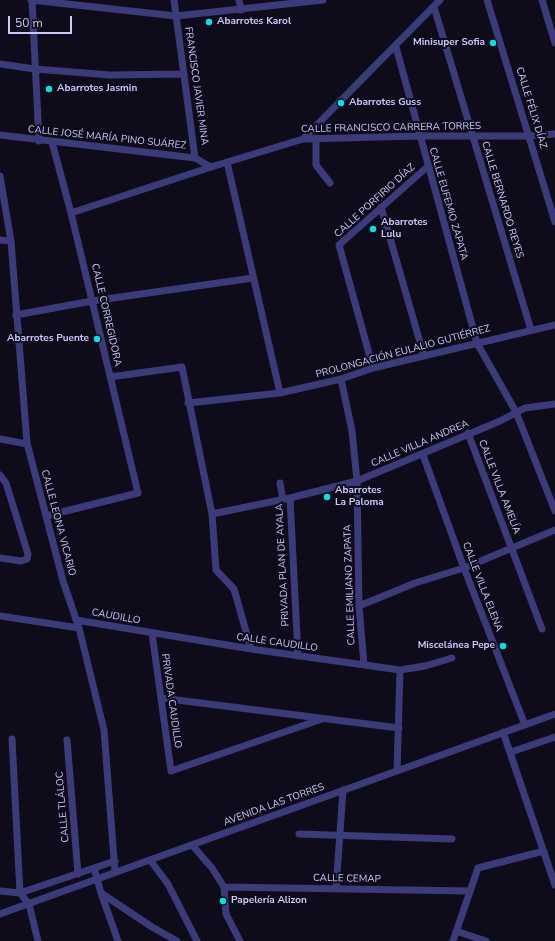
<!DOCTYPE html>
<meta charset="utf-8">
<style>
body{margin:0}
#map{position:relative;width:555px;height:941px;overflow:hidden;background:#0e0c1b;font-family:"Nunito Sans",sans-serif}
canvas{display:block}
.scale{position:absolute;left:8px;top:16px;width:64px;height:18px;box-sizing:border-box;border:2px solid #ccc9fc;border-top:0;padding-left:5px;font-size:12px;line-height:14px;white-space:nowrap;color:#ccc9fc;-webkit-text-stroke:3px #0e0c1b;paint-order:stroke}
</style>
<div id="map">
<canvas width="555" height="941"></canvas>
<div class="scale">50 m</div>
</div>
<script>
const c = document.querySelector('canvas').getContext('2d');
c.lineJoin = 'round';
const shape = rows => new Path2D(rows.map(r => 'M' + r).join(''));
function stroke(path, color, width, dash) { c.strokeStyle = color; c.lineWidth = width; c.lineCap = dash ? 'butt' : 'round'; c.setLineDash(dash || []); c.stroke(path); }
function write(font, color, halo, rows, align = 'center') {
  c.font = font + ' "Nunito Sans",sans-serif'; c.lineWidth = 4; c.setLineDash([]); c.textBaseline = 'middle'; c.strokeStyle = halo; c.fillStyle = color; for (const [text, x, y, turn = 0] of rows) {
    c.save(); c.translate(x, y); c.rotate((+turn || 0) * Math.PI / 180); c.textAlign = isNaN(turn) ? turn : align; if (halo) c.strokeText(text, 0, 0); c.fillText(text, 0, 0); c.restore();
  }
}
stroke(shape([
 [31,0,176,16,323,0],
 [32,0,39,141],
 [174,0,195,158],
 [239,0,241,10],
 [487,0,555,222],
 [542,0,555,43],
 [434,7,531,330],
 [396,47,477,343,516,412,555,511],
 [0,64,35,69,110,75,183,74],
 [0,135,195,158,211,167],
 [316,138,316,165,330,183],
 [303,139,440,0],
 [227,162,280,393],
 [0,176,11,241,27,443,63,581,79,628,104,730,115,872],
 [381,207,424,356],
 [71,213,211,167,303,139,419,136,529,136,555,134],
 [0,240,11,241],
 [16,315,92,301,253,278],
 [373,368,339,245,427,167],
 [110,377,182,367,212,514,216,570,234,589,251,649],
 [341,379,352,431,357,481,359,606,364,665],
 [188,403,280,393,341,379,373,368,555,325],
 [468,433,542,629],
 [0,439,27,444],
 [423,455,464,568,525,725],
 [0,475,6,483,28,554,27,559,21,561,0,558],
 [280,483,283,500],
 [290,498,298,656],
 [212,514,290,498,357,481,500,421,525,408,555,404],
 [46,516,138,493,71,213,52,142],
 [359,606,415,583,464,568,555,530],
 [0,616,79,628],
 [76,620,251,649,400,670,425,666,452,658],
 [152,633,171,771,322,719],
 [161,698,399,728],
 [503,732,555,885],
 [12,739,20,893,29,904,38,941],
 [67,740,78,874],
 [511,752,555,737],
 [397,771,400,670],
 [299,834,452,839],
 [192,845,212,868,224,887,226,914,240,941],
 [150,860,168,884,197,941],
 [94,868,115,861],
 [224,887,469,891],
 [336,889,343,790],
 [0,891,20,893,94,868,101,893,152,927,177,941],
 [101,893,118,941],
 [0,914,555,714],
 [456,931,486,941],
 [453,941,478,868,544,851]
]), '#3a3b78', 7);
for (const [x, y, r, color] of [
 [209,22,4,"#0ddde4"],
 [493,43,4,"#0ddde4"],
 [49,89,4,"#0ddde4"],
 [341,103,4,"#0ddde4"],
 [373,229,4,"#0ddde4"],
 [97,339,4,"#0ddde4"],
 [327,497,4,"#0ddde4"],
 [503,646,4,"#0ddde4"],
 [223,901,4,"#0ddde4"]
]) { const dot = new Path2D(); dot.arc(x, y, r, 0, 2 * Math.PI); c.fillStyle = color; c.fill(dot); stroke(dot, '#0e0c1b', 1.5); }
write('bold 10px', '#ccc9fc', '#0e0c1b', [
 ["Abarrotes Karol",217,22],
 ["Minisuper Sofia",485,43,"right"],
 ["Abarrotes Jasmin",57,89],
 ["Abarrotes Guss",349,103],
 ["Abarrotes",381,223],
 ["Lulu",381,235],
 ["Abarrotes Puente",89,339,"right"],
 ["Abarrotes",335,491],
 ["La Paloma",335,503],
 ["Miscelánea Pepe",495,646,"right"],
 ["Papelería Alizon",231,901]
], 'left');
write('10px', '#ccc9fc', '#0e0c1b', [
 ["FRANCISCO JAVIER MINA",196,86,82],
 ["CALLE FÉLIX DÍAZ",531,108,73],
 ["CALLE FRANCISCO CARRERA TORRES",391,128,-1],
 ["CALLE JOSÉ MARÍA PINO SUÁREZ",107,138,6],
 ["CALLE BERNARDO REYES",502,200,73],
 ["CALLE PORFIRIO DÍAZ",375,201,-42],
 ["CALLE EUFEMIO ZAPATA",448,204,74],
 ["CALLE CORREGIDORA",106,315,77],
 ["PROLONGACIÓN EULALIO GUTIÉRREZ",403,352,-15],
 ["CALLE VILLA ANDREA",420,444,-23],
 ["CALLE VILLA AMELÍA",499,487,69],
 ["CALLE LEONA VICARIO",58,523,75],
 ["PRIVADA PLAN DE AYALA",283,565,-93],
 ["CALLE EMILIANO ZAPATA",350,585,-92],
 ["CALLE VILLA ELENA",482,587,69],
 ["CAUDILLO",116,617,10],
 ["CALLE CAUDILLO",277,643,8],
 ["PRIVADA CAUDILLO",171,701,82],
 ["AVENIDA LAS TORRES",274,805,-20],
 ["CALLE TLÁLOC",63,807,-95],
 ["CALLE CEMAP",347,879,1]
]);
</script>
